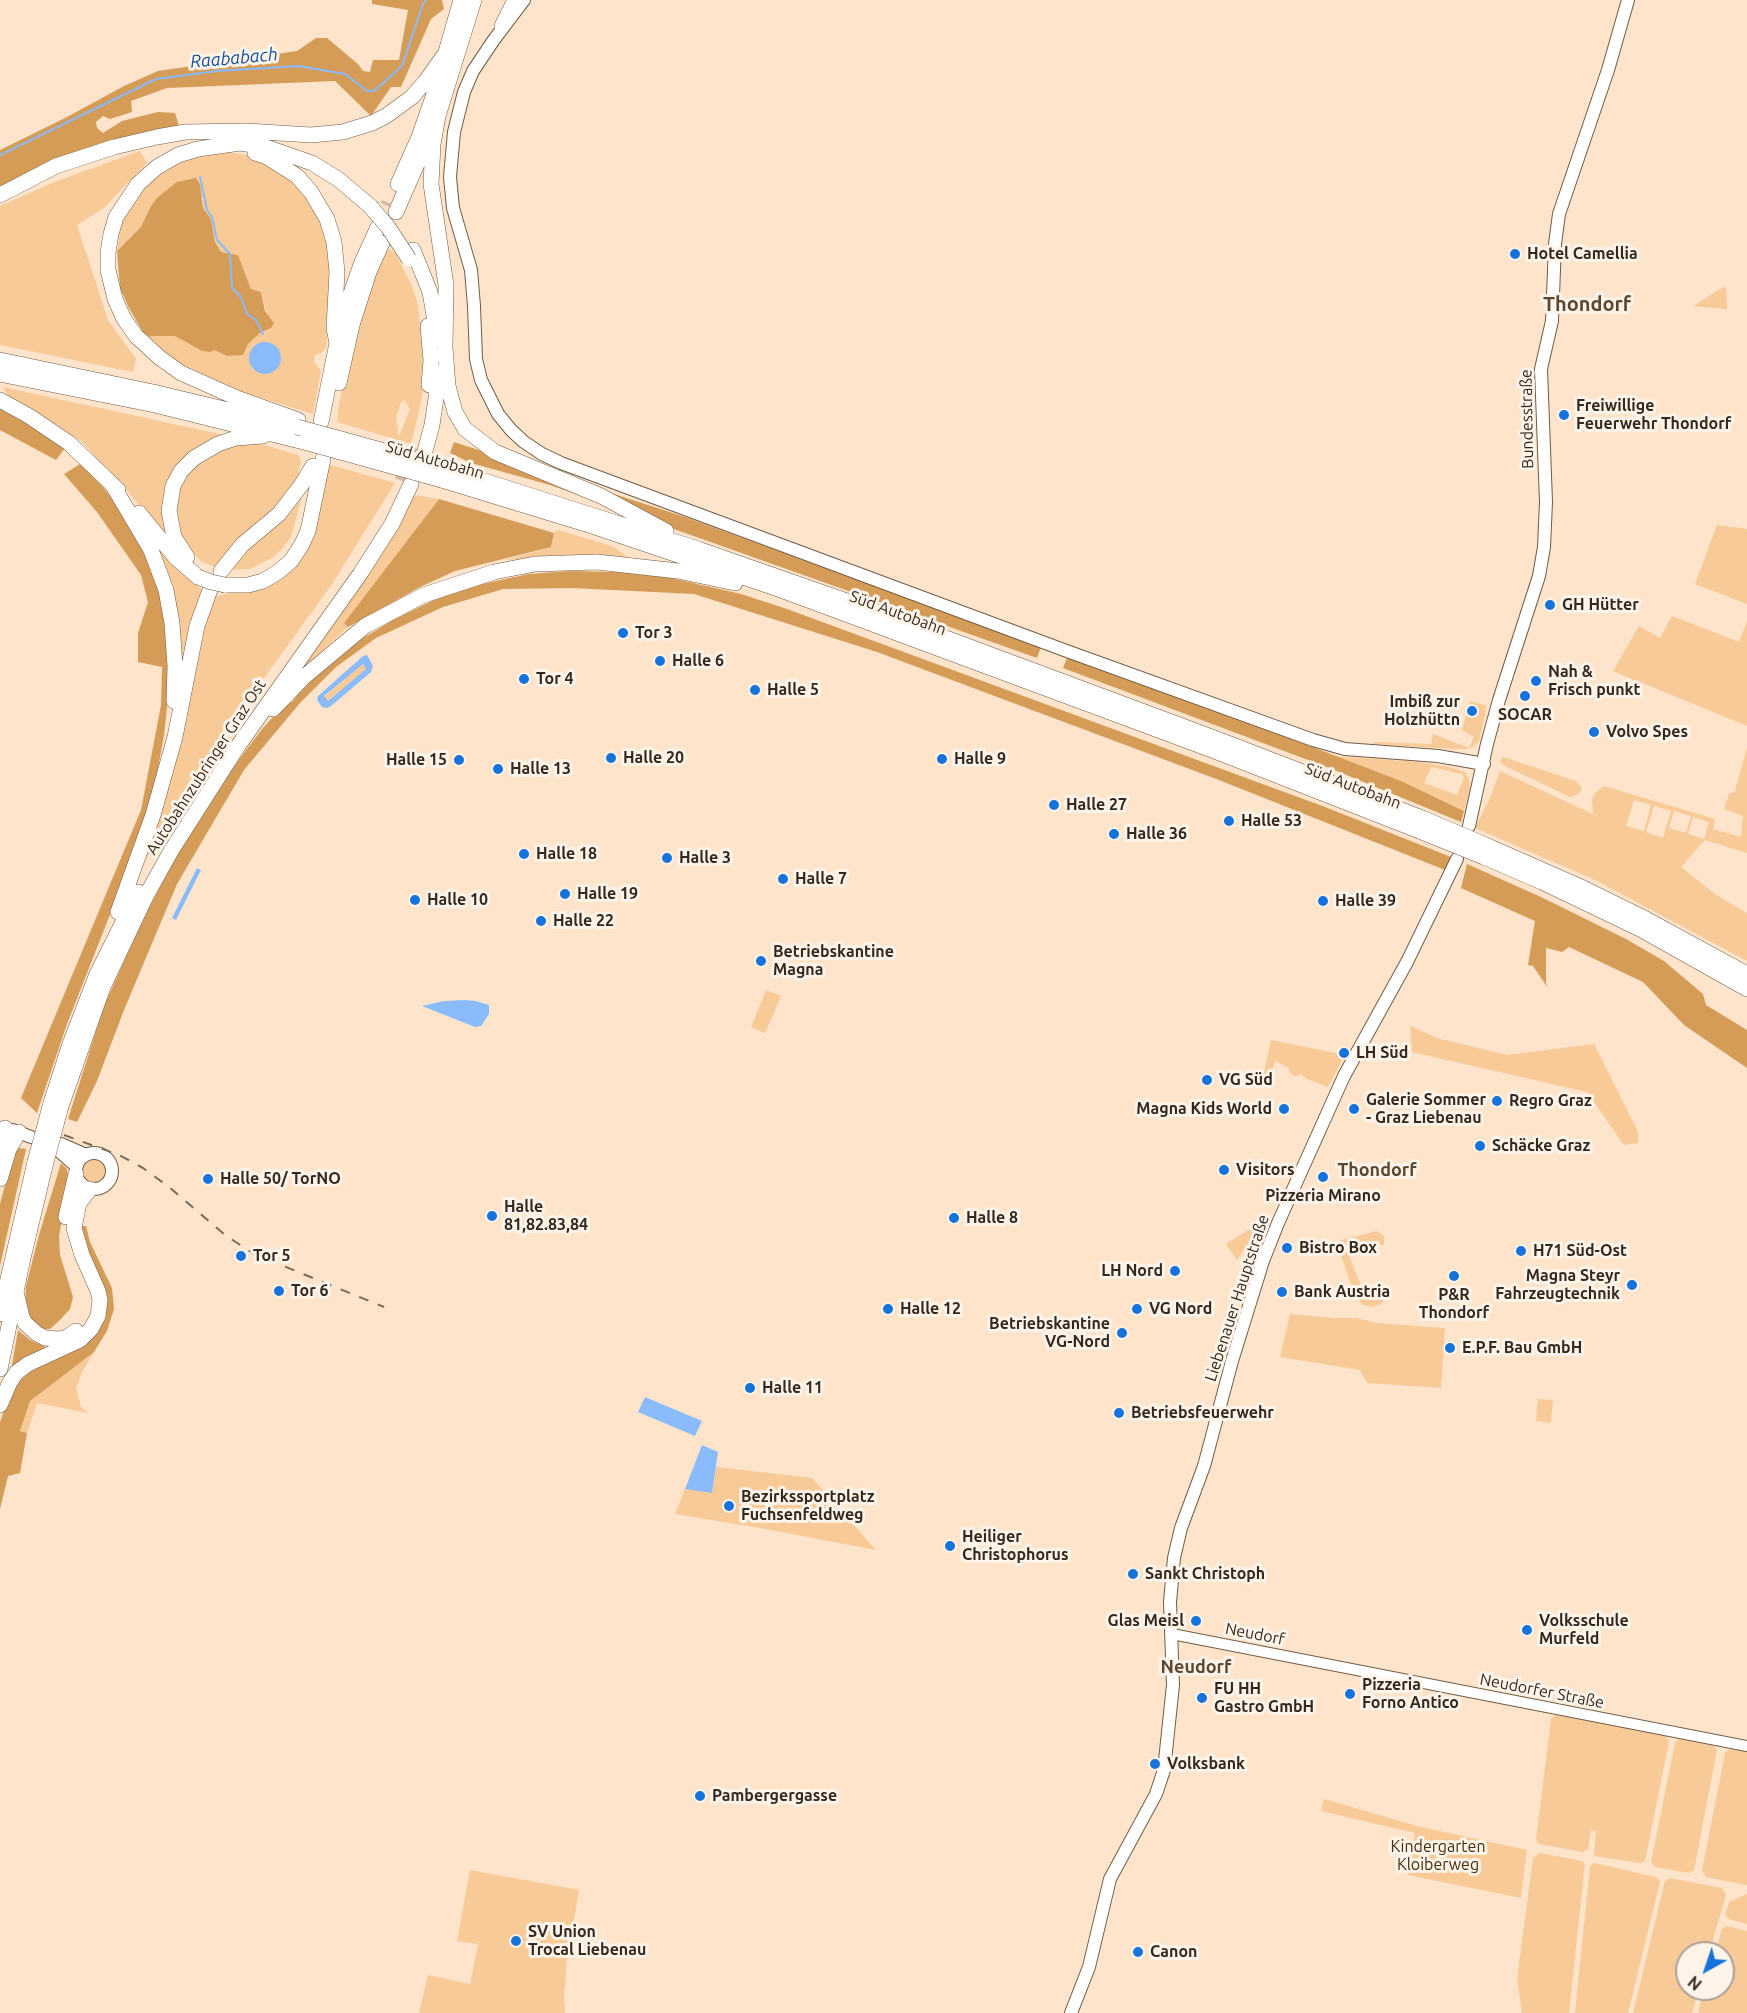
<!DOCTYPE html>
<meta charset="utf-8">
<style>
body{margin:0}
#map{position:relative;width:1747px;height:2013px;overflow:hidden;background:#fde4ca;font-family:Ubuntu,sans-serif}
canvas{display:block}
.north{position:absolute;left:1675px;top:1941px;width:60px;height:60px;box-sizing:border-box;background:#fef4e9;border:2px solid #aca298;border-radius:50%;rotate:220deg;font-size:16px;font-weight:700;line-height:24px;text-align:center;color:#32281e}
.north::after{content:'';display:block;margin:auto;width:21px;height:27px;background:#1773dc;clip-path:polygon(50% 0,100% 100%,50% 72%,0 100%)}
</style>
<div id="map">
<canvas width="1747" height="2013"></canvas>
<div class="north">N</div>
</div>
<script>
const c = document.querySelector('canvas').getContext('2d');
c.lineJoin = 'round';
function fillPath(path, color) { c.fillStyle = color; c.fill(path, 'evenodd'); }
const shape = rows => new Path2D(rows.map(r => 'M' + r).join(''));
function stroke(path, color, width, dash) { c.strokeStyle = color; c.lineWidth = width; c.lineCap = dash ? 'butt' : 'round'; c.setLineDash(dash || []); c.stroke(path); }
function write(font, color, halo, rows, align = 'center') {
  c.font = font + ' Ubuntu,sans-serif'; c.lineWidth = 6; c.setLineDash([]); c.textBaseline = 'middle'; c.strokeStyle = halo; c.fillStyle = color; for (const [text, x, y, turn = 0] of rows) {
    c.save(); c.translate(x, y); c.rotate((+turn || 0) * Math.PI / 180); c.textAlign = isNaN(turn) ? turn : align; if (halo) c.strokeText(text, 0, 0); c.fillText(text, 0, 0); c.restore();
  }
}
fillPath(shape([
 [140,151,147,163,104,208,77,225,108,320,136,359,133,372,0,345,0,206,57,181],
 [227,152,252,156,289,174,317,211,330,254,331,308,326,348,321,353,315,355,314,362,321,371,313,414,242,392,179,363,159,348,150,337,153,336,175,335,192,346,214,350,227,356,243,355,248,344,260,333,271,328,261,292,251,289,238,255,221,252,215,242,211,219,203,208,203,197,151,206,141,227,117,251,122,220,129,204,152,177,186,158],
 [258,344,277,348,281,355,280,363,253,369,249,357,252,349],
 [386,248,395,253,412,286,418,306,423,347,425,377,420,407,411,444,337,422,339,404,356,324],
 [404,400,410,409,399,437,396,418,401,402],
 [1726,286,1727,309,1693,306,1712,294],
 [3,387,224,435,175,473,173,547,130,494,81,441,8,396],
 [252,443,262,444,298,455,301,461,298,477,286,498,218,568,202,562,181,540,174,508,178,490,193,466,228,446],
 [327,464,395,483,332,584,257,688,192,783,143,864,177,759,191,674,211,598,225,594,248,591,299,563],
 [305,486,291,537,280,551,272,558,250,569,229,570],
 [413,495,439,499,344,623,348,627,302,670],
 [1717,525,1747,529,1747,604,1695,584],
 [558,530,612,546,628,557,624,560,594,555,505,560,551,547,554,533],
 [158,548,202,590,194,611,182,664,179,615],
 [1672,616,1739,642,1747,621,1747,726,1613,671,1639,626,1660,638],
 [362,664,367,669,328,701,324,697],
 [1470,701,1487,706,1479,741,1473,747,1468,749,1457,749,1374,744,1373,742,1431,744,1433,734,1469,748,1474,737,1462,730],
 [1747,748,1747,853,1705,840,1681,867,1716,895,1747,913,1747,961,1595,880,1475,828,1490,798,1500,771,1593,814,1592,799,1595,793,1604,786,1715,819,1713,829,1741,837,1743,816,1724,809,1729,794,1735,791],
 [1634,800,1651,805,1644,831,1626,826],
 [1654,806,1671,811,1663,838,1646,832],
 [1674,811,1691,816,1686,833,1669,828],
 [1693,817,1709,822,1704,839,1688,834],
 [1332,756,1420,762,1449,767,1465,772,1469,780,1470,788,1464,811,1401,781],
 [1431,767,1462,774,1464,778,1457,795,1424,783],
 [1503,757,1576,781,1582,788,1579,794,1570,797,1503,765,1500,762],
 [766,990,781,996,765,1033,751,1027],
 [1410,1026,1440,1039,1507,1055,1594,1044,1638,1132,1638,1143,1624,1145,1587,1092,1412,1052],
 [1271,1040,1345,1055,1328,1087,1305,1078,1301,1074,1295,1076,1289,1072,1289,1068,1275,1061,1267,1088,1261,1086],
 '80 1172a13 13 0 1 1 26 0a13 13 0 1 1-26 0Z',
 [1248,1230,1258,1230,1254,1241,1245,1248,1237,1260,1226,1244],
 [1377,1231,1384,1236,1384,1245,1354,1243,1348,1253,1366,1299,1384,1300,1381,1304,1372,1307,1363,1305,1356,1298,1337,1244,1338,1241],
 [1290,1314,1334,1318,1357,1318,1376,1323,1445,1328,1441,1388,1367,1383,1360,1370,1280,1357],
 [94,1352,82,1372,76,1389,81,1407,88,1413,37,1403,27,1433,20,1431,29,1401],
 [1538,1399,1553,1400,1551,1423,1536,1421],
 [716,1467,812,1478,876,1550,760,1528,675,1514,685,1489,712,1493],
 [1556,1715,1666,1736,1669,1742,1645,1861,1641,1863,1594,1856,1596,1831,1591,1830,1588,1849,1583,1852,1539,1844,1536,1840,1551,1719],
 [1679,1739,1714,1746,1717,1750,1694,1870,1689,1873,1655,1867,1651,1862,1675,1743],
 [1730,1749,1747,1752,1747,1885,1706,1877,1702,1871,1725,1753],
 [1324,1799,1417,1826,1527,1850,1521,1898,1408,1875,1415,1833,1321,1811],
 [1540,1853,1582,1861,1585,1864,1569,2013,1522,2013,1517,1979,1533,1858],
 [1594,1863,1656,1877,1660,1882,1628,2013,1575,2013,1590,1866],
 [470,1870,579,1890,567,1960,564,1997,565,2013,419,2013,428,1975,470,1984,478,1944,457,1941],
 [1670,1878,1722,1888,1726,1895,1709,1953,1687,1953,1687,1989,1699,1989,1692,2013,1633,2013,1665,1881],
 [1747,1894,1747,1924,1729,1919,1725,1915,1729,1902],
 [1727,1926,1747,1931,1747,2013,1698,2013,1704,1989,1723,1989,1723,1953,1715,1953,1722,1929]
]), '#f8ca97');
fillPath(shape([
 [372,0,442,0,444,9,431,19,401,87,391,87,371,116,335,81,167,88,131,101,132,112,110,119,103,116,96,122,97,128,103,133,122,121,158,112,175,113,179,126,152,130,96,145,0,188,0,150,67,117,124,86,158,71,297,51,316,38,327,38,358,64,363,71,370,72,373,60,399,60,408,10,372,4],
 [196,178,200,184,203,208,211,219,215,242,221,252,238,255,251,289,261,292,265,311,274,323,271,328,260,333,248,344,243,355,227,356,214,350,210,352,202,351,175,336,153,336,150,337,143,332,129,308,120,288,117,251,141,227,151,206,158,197,177,182],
 [0,409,35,428,65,448,56,460,0,430],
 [454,442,685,517,1041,647,1037,658,550,485,471,463,450,453],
 [80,464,103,487,124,515,155,574,167,623,169,688,164,735,155,785,142,833,67,1024,37,1113,21,1098,141,810,161,705,162,667,138,662,138,633,148,602,141,575,97,512,64,474],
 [439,499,554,533,551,547,455,571,420,587,348,627,344,623],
 [570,571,616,572,658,575,741,594,787,609,1325,807,1451,857,1445,870,1219,780,877,652,694,594,572,588,503,589,443,607,376,638,336,667,300,703,244,770,177,884,124,1010,97,1081,77,1122,68,1119,104,1006,139,928,175,857,217,789,262,729,286,703,292,702,306,684,334,660,360,640,393,620,438,598,482,584,529,574],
 [1067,658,1156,687,1401,781,1464,811,1461,822,1332,769,1063,668],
 [1467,864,1541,897,1626,939,1664,961,1703,994,1706,1005,1747,1030,1747,1068,1684,1025,1643,982,1569,947,1562,952,1546,948,1546,983,1548,988,1533,966,1528,965,1535,921,1461,888],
 [19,1148,26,1149,0,1266,0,1204,13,1154],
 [61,1163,67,1169,69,1180,59,1236,60,1255,73,1297,70,1309,60,1320,50,1329,39,1329,31,1321,25,1307,26,1286,39,1235],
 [80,1226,86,1226,90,1242,112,1288,114,1309,107,1331,94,1352,30,1401,20,1431,27,1433,20,1473,8,1476,0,1509,0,1422,9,1397,19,1381,33,1370,82,1347,104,1314],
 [18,1330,30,1340,48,1348,11,1371]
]), '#d59c58');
fillPath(shape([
 '249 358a16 16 0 1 1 32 0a16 16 0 1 1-32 0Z',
 [367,655,373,666,371,672,331,706,327,708,322,707,317,700,318,696,363,656],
 [363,664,366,669,328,701,324,696],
 [197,868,201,870,176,920,172,918],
 [465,1000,476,1001,489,1005,489,1014,481,1026,475,1027,422,1006,444,1001],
 [645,1397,702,1421,695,1436,638,1412],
 [702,1445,718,1452,712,1493,685,1489]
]), '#89bbfd');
stroke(shape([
 [0,155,156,79,217,71,299,66,345,74,367,91,374,91,402,66,423,4,426,0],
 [200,177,207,210,212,217,217,240,230,254,232,288,241,297,247,314,256,320,263,334]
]), '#89bbfd', 2);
stroke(shape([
 [378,227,389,203],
 [402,481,415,448]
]), '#d4bea8', 15, [15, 8]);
const minor = shape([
 [1172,1634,1747,1746]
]);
const major = shape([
 [524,0,493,41,473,71,464,92,454,132,450,177,453,208,471,270,474,306,476,359,481,380,498,414,511,430,524,442,542,454,561,463,1064,650,1313,740,1345,749,1438,756,1484,764],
 [1469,826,1487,744,1499,700,1539,576,1544,547,1546,502,1541,369,1552,321,1555,244,1559,214,1608,70,1628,0],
 [13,1130,31,1137],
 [61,1144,86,1155],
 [59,1151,76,1166],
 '76 1171a18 18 0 1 1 36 0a18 18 0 1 1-36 0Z',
 [1071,2013,1089,1967,1110,1879,1156,1794,1164,1770,1173,1685,1170,1602,1174,1558,1181,1528,1204,1466,1232,1361,1263,1261,1278,1223,1344,1076,1407,962,1457,859]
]);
const highway = shape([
 [502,26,515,0],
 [438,116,433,144,431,184,446,285,445,347,448,386,455,412,465,429,495,452,601,496,666,531],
 [255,153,267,157,297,176,311,192,327,219,334,242,337,272,334,328,337,343],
 [398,184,419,137,433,97,461,0],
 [0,195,56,166,114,147,157,137,185,132,247,131,311,135,343,132,372,123,386,116,412,97,425,82,445,54],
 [396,212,438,116,474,0],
 [413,250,430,292,438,339],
 [428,326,431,360,429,385],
 [0,360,153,392,291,425],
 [0,374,155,405,304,442],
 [339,383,352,325,369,272,382,243],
 [0,400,29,416,69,443,118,490],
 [298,420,237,398,181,373,160,358,136,336,124,319,115,299,108,270,108,252,111,234,116,217,138,184,157,167,178,155,198,149,240,143,266,147,312,163,338,179,370,206],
 [321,422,337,343,348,302,362,262,378,227],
 [341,439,377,449],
 [337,451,373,461],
 [425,451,432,425,440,372],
 [447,469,698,549,844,600,1217,739,1422,818],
 [442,480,586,524,781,590,1212,750,1417,830],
 [112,484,151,550,166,590,172,623,175,666,174,701],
 [139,513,175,557,198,577],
 [187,557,174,537,169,511,173,486,181,471,194,458,218,444,236,438,263,436],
 [221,571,242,545,279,514,302,484,313,466],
 [225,585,248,585,263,581,278,572,291,561,301,546,308,531,323,459],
 [273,709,304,677,365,626,424,595,494,572,535,564,597,562,678,571,735,583],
 [1488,846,1579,886,1646,919,1747,974],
 [1484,857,1542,882,1640,929,1747,989],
 [118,912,153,815,175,737,197,626,211,587],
 [51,1103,70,1044,97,974,138,892],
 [61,1106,103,987,146,896,171,851,238,746,360,574,392,524,411,484],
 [0,1147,5,1128],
 [0,1179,9,1149,19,1132],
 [66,1217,76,1174],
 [16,1292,22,1317,25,1323,36,1333,45,1338,58,1339,66,1338,76,1331],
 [0,1314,35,1162],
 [0,1369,23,1258,45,1166],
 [0,1405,10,1382,17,1372,28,1364,80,1340,91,1329,98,1316,100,1300,98,1291,82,1255,74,1228,79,1203,90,1189]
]);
stroke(minor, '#715c45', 12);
stroke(major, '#715c45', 14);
stroke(highway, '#715c45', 16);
stroke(minor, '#fff', 10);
stroke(major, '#fff', 12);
stroke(highway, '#fff', 15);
stroke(shape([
 [64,1135,119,1155,143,1168,169,1187,225,1235,254,1254,384,1307]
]), '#796a5a', 2, [10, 10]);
const highwayBridge = shape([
 [370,206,388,227,409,259],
 [297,427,341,439],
 [304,442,337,451],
 [377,449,447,469],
 [373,461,442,480],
 [198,577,211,582,225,585],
 [1422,818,1488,846],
 [1417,830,1484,857],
 [35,1162,51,1103],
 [45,1166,61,1106]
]);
stroke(highwayBridge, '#715c45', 16, []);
stroke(highwayBridge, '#fff', 15);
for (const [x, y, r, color] of [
 [1515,254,6,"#1773dc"],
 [1564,415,6,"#1773dc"],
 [1550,605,6,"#1773dc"],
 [623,633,6,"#1773dc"],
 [660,661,6,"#1773dc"],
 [524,679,6,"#1773dc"],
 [1536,681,6,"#1773dc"],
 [755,690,6,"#1773dc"],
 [1525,696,6,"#1773dc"],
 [1472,711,6,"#1773dc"],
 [1594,732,6,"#1773dc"],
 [611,758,6,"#1773dc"],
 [942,759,6,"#1773dc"],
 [459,760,6,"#1773dc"],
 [498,769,6,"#1773dc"],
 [1054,805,6,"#1773dc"],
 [1229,821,6,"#1773dc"],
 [1114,834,6,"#1773dc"],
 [524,854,6,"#1773dc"],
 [667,858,6,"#1773dc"],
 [783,879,6,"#1773dc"],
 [565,894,6,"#1773dc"],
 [415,900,6,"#1773dc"],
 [1323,901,6,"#1773dc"],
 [541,921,6,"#1773dc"],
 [761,961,6,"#1773dc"],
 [1344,1053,6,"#1773dc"],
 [1207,1080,6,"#1773dc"],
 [1497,1101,6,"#1773dc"],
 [1284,1109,6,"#1773dc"],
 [1354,1109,6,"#1773dc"],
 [1480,1146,6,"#1773dc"],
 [1224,1170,6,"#1773dc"],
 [1323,1177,6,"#1773dc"],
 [208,1179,6,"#1773dc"],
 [492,1216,6,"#1773dc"],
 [954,1218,6,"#1773dc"],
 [1287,1248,6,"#1773dc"],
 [1521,1251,6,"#1773dc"],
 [241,1256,6,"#1773dc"],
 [1175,1271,6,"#1773dc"],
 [1454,1276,6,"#1773dc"],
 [1632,1285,6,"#1773dc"],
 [279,1291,6,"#1773dc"],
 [1282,1292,6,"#1773dc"],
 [888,1309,6,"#1773dc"],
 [1137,1309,6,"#1773dc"],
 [1122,1333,6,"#1773dc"],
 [1450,1348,6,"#1773dc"],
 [750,1388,6,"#1773dc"],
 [1119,1413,6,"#1773dc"],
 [729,1506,6,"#1773dc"],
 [950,1546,6,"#1773dc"],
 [1133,1574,6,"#1773dc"],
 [1196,1621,6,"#1773dc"],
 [1527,1630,6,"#1773dc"],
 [1350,1694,6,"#1773dc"],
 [1202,1698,6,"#1773dc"],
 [1155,1764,6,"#1773dc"],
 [700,1796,6,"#1773dc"],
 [516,1941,6,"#1773dc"],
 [1138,1952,6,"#1773dc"]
]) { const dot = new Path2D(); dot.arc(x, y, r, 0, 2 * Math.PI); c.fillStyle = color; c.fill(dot); stroke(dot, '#fef4e9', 2); }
write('bold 16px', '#32281e', '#fef4e9', [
 ["Hotel Camellia",1527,254],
 ["Freiwillige",1576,406],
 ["Feuerwehr Thondorf",1576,424],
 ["GH Hütter",1562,605],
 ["Tor 3",635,633],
 ["Halle 6",672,661],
 ["Nah &",1548,672],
 ["Frisch punkt",1548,690],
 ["Tor 4",536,679],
 ["Halle 5",767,690],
 ["Imbiß zur",1460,702,"right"],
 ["Holzhüttn",1460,720,"right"],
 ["SOCAR",1525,715,"center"],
 ["Volvo Spes",1606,732],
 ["Halle 20",623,758],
 ["Halle 9",954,759],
 ["Halle 15",447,760,"right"],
 ["Halle 13",510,769],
 ["Halle 27",1066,805],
 ["Halle 53",1241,821],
 ["Halle 36",1126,834],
 ["Halle 18",536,854],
 ["Halle 3",679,858],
 ["Halle 7",795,879],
 ["Halle 19",577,894],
 ["Halle 10",427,900],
 ["Halle 39",1335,901],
 ["Halle 22",553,921],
 ["Betriebskantine",773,952],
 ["Magna",773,970],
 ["LH Süd",1356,1053],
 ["VG Süd",1219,1080],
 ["Galerie Sommer",1366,1100],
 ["- Graz Liebenau",1366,1118],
 ["Regro Graz",1509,1101],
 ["Magna Kids World",1272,1109,"right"],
 ["Schäcke Graz",1492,1146],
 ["Visitors",1236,1170],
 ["Halle 50/ TorNO",220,1179],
 ["Pizzeria Mirano",1323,1196,"center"],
 ["Halle",504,1207],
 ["81,82.83,84",504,1225],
 ["Halle 8",966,1218],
 ["Bistro Box",1299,1248],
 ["H71 Süd-Ost",1533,1251],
 ["Tor 5",253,1256],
 ["LH Nord",1163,1271,"right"],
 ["Magna Steyr",1620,1276,"right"],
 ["Fahrzeugtechnik",1620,1294,"right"],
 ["Tor 6",291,1291],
 ["Bank Austria",1294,1292],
 ["P&R",1454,1295,"center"],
 ["Thondorf",1454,1313,"center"],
 ["Halle 12",900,1309],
 ["VG Nord",1149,1309],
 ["Betriebskantine",1110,1324,"right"],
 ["VG-Nord",1110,1342,"right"],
 ["E.P.F. Bau GmbH",1462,1348],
 ["Halle 11",762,1388],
 ["Betriebsfeuerwehr",1131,1413],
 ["Bezirkssportplatz",741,1497],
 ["Fuchsenfeldweg",741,1515],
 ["Heiliger",962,1537],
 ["Christophorus",962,1555],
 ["Sankt Christoph",1145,1574],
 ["Glas Meisl",1184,1621,"right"],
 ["Volksschule",1539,1621],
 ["Murfeld",1539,1639],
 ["Pizzeria",1362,1685],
 ["Forno Antico",1362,1703],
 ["FU HH",1214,1689],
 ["Gastro GmbH",1214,1707],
 ["Volksbank",1167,1764],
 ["Pambergergasse",712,1796],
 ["SV Union",528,1932],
 ["Trocal Liebenau",528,1950],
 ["Canon",1150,1952]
], 'left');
write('16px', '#32281e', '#fef4e9', [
 ["Bundesstraße",1527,419,-91],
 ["Süd Autobahn",435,460,16],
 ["Süd Autobahn",898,613,20],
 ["Autobahnzubringer Graz Ost",206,767,-57],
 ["Süd Autobahn",1353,786,21],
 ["Liebenauer Hauptstraße",1237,1298,-72],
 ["Neudorf",1255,1634,11],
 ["Neudorfer Straße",1542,1691,11]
]);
write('16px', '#442c0f', '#fef4e9', [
 ["Kindergarten",1438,1847],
 ["Kloiberweg",1438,1865]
]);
write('italic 18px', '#0f519d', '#fef4e9', [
 ["Raababach",234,58,-5]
]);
write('bold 18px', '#5b4630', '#fef4e9', [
 ["Thondorf",1377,1170],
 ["Neudorf",1196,1667]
]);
write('bold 20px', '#5b4630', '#fef4e9', [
 ["Thondorf",1587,304]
]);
</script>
